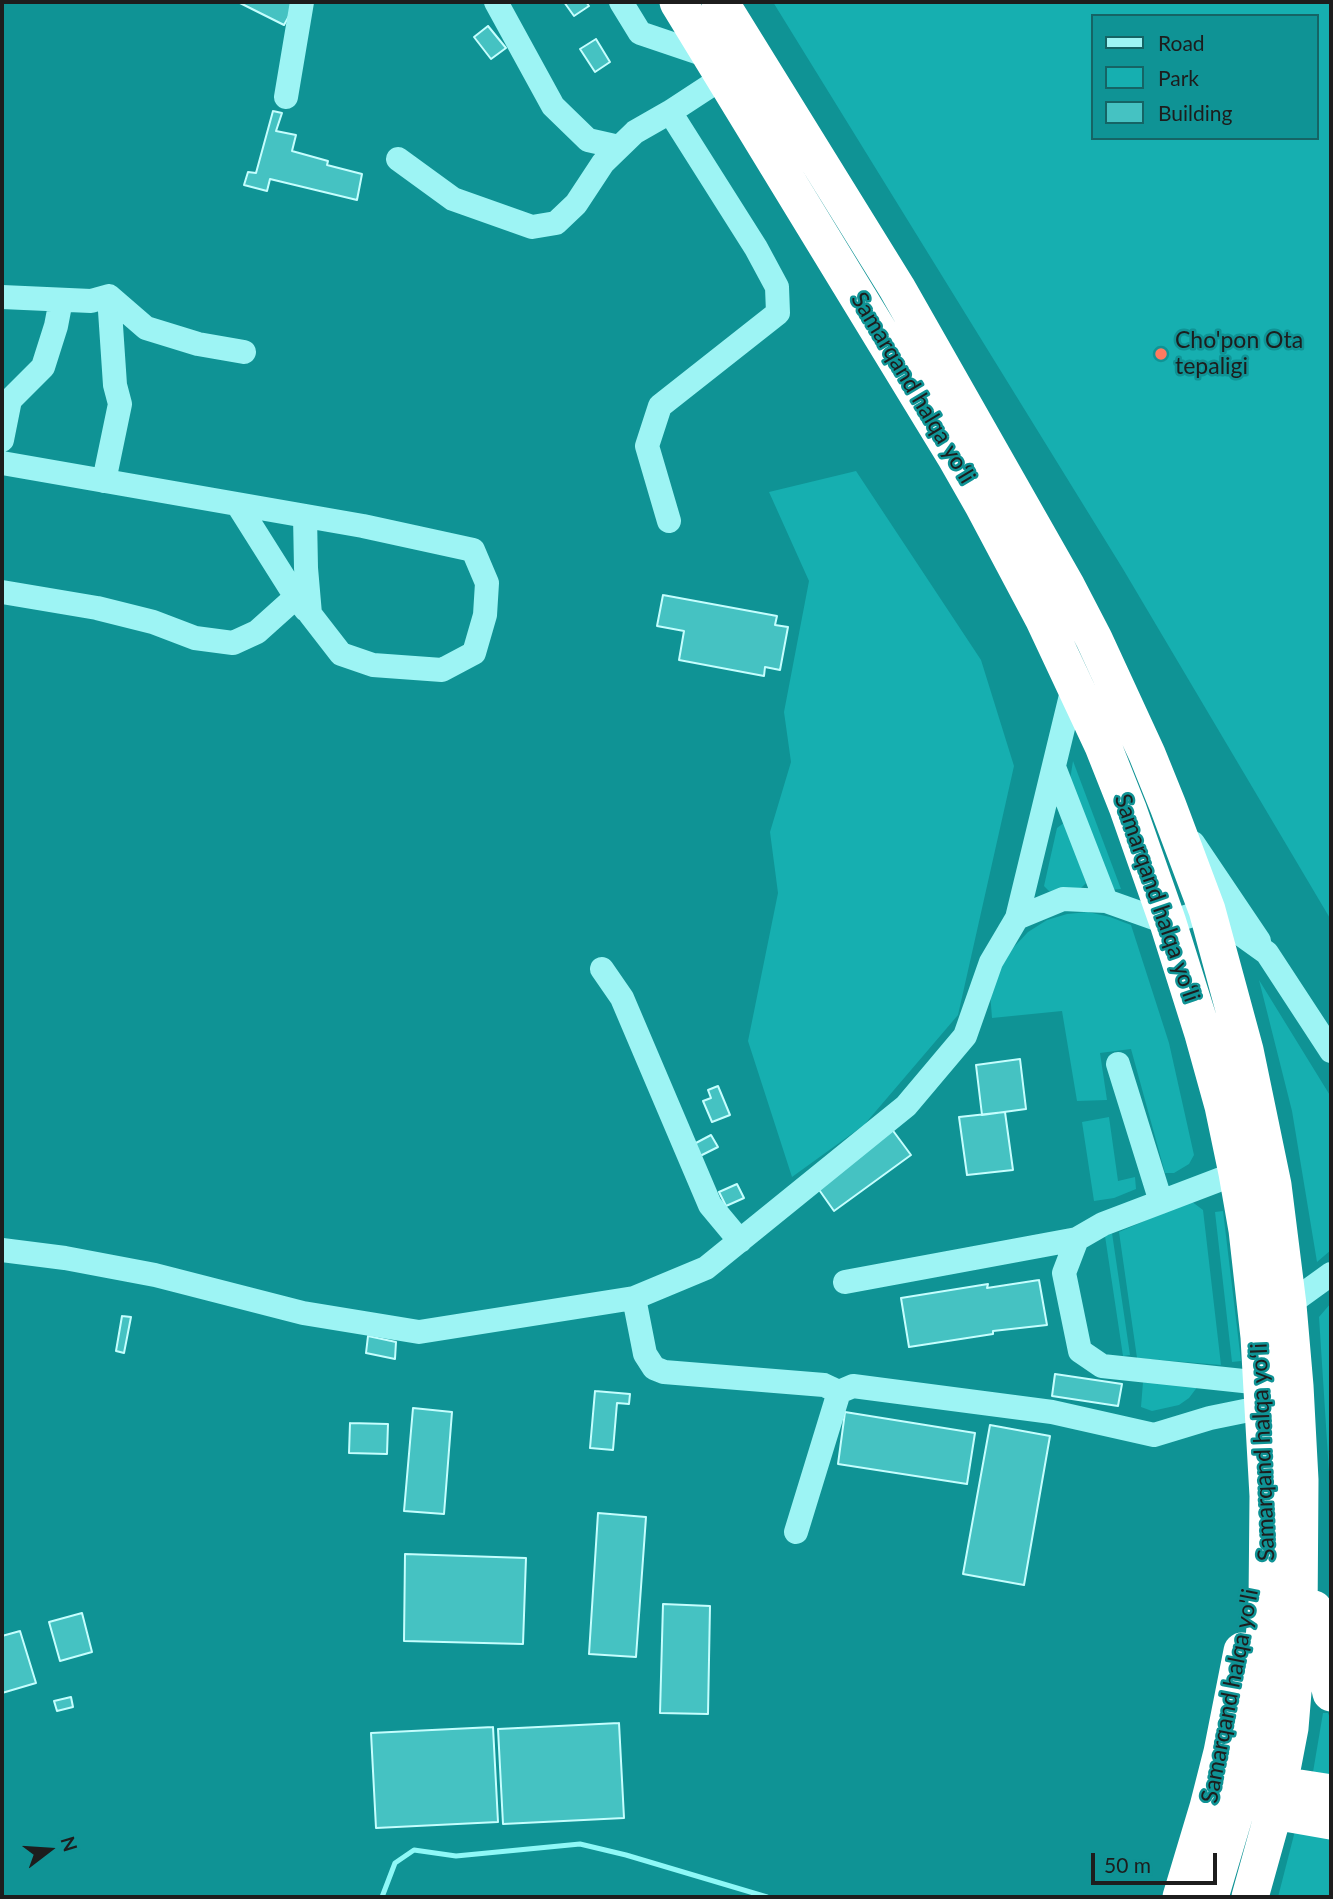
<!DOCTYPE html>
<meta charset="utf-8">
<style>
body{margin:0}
#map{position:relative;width:1333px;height:1899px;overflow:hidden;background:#0f9395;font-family:Lato,sans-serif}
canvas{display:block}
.frame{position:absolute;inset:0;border:4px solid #1d1d1d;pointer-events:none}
.legend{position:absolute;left:1091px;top:14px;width:228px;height:126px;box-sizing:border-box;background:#0f9395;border:2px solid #156465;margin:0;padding:9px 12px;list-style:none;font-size:21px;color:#1d1d1d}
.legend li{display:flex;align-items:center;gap:14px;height:35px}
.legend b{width:35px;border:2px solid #156465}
.north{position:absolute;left:14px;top:1815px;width:70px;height:70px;-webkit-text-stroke:5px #0f9395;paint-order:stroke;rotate:73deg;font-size:19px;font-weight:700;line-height:28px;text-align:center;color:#1d1d1d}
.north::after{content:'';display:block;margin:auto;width:24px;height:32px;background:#1d1d1d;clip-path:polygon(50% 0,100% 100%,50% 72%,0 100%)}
.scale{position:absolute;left:1091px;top:1853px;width:126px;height:32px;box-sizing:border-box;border:4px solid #1d1d1d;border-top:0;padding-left:9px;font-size:21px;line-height:24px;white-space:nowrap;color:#1d1d1d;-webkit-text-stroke:5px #0f9395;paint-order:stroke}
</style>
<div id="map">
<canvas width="1333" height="1899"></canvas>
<div class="frame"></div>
<ul class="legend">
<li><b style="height:9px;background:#9df4f4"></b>Road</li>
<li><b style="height:19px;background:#16afb0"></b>Park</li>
<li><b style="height:19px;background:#45c2c2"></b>Building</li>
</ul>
<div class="north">N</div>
<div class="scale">50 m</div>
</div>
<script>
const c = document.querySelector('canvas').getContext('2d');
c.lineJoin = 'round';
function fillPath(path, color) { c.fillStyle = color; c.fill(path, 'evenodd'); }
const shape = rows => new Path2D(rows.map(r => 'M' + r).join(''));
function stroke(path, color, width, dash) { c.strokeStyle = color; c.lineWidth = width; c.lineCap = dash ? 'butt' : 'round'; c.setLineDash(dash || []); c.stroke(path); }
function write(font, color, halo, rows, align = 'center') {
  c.font = font + ' Lato,sans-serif'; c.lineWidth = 5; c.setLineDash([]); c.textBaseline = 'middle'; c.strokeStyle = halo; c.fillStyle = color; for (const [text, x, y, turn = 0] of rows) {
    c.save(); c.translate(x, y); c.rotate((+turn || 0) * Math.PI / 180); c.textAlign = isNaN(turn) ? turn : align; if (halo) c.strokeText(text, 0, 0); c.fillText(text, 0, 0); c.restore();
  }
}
fillPath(shape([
 [773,2,1331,2,1331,920,1123,569],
 [1093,16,1317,16,1317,138,1093,138],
 [856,471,981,660,1014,766,958,1015,864,1125,792,1177,748,1041,778,893,770,832,791,762,784,712,809,581,769,492],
 [1073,761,1121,889,1108,890,1069,786],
 [1065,822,1086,883,1081,888,1049,891,1044,886,1057,828],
 [1088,912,1110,917,1131,925,1169,1043,1194,1155,1189,1164,1174,1173,1165,1173,1131,1049,1100,1053,1107,1100,1077,1101,1062,1011,992,1018,990,992,999,969,1012,949,1028,932,1047,920,1067,914],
 [1259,980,1331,1097,1331,1250,1317,1262,1292,1111],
 [1109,1117,1118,1181,1135,1177,1136,1189,1114,1198,1094,1201,1082,1122],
 [1191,1201,1203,1210,1221,1365,1137,1358,1119,1232],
 [1223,1211,1241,1361,1232,1362,1215,1212],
 [1112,1233,1130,1355,1123,1356,1105,1236],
 [1331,1303,1331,1504,1319,1317],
 [1143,1382,1198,1386,1189,1398,1179,1405,1152,1411,1141,1407],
 [1323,1713,1328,1713,1331,1720,1331,1776,1313,1772],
 [1296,1827,1331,1832,1331,1897,1278,1897]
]), '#16afb0');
stroke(shape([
 [382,1897,395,1863,414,1850,456,1856,580,1844,626,1855,767,1897]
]), '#8ef8f7', 5);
const building = shape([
 [240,2,291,2,293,9,284,25,240,3,240,2],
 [564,2,586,2,589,6,574,16,564,2],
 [488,26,506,48,491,59,474,37,488,26],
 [596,39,610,62,595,72,580,49,596,39],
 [273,111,282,113,276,131,296,135,292,151,328,161,327,165,362,174,357,200,270,179,267,191,244,185,248,172,256,173,273,111],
 [663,595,777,616,775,625,788,627,780,670,765,667,764,676,679,660,684,631,657,626,663,595],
 [1020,1059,1026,1109,982,1115,976,1065,1020,1059],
 [718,1086,730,1115,712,1122,703,1101,711,1098,708,1090,718,1086],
 [1005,1112,1013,1170,967,1175,959,1117,1005,1112],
 [891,1128,911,1155,834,1211,815,1184,891,1128],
 [711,1135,718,1147,700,1156,694,1144,711,1135],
 [737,1184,744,1198,726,1206,719,1192,737,1184],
 [1039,1280,1047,1325,993,1331,993,1334,909,1347,901,1298,988,1284,987,1288,1039,1280],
 [122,1316,131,1317,124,1353,116,1351,122,1316],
 [368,1336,396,1342,395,1359,366,1353,368,1336],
 [1055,1374,1122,1384,1118,1406,1052,1396,1055,1374],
 [595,1391,630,1394,629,1404,617,1403,613,1450,590,1448,595,1391],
 [413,1408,452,1412,444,1514,404,1511,413,1408],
 [845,1412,975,1433,967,1484,838,1464,845,1412],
 [350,1423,388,1424,387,1454,349,1453,350,1423],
 [990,1425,1050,1436,1024,1585,963,1574,990,1425],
 [598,1513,646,1517,636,1657,589,1654,598,1513],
 [405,1554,526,1558,523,1644,404,1641,405,1554],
 [663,1604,710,1606,708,1714,660,1713,663,1604],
 [82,1613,92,1652,60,1661,49,1622,82,1613],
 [20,1631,36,1683,2,1693,2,1636,20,1631],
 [71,1697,73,1707,57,1711,54,1701,71,1697],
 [619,1723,624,1818,503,1824,498,1729,619,1723],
 [493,1727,498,1822,376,1828,371,1733,493,1727]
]);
fillPath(building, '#45c2c2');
stroke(building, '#c5fefe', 2);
stroke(shape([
 [496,2,553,106,588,140,619,147],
 [621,2,640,33,714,58],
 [286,97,302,2],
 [398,159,453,199,532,227,556,223,576,204,603,163,635,132,670,112,725,76],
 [2,297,91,301,109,296,146,328,198,344,244,352],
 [2,440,10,400,43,367,56,326,61,300],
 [2,463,363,526,473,550,487,583,485,615,474,653,442,670,373,665,341,654,310,614,306,568,305,516],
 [104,481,120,404,115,385,109,296],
 [238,505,296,597,306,610],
 [669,521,647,446,660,406,778,313,777,287,756,248,670,112],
 [2,592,97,608,153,622,195,638,233,643,257,632,296,597],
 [1054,767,1106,901],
 [1193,843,1259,941],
 [1017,918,1063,899,1106,901,1168,923,1207,910,1267,953,1331,1051],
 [602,969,622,998,710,1205,740,1241],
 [1118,1064,1161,1202],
 [1237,1173,1103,1224,1077,1239,1064,1273,1080,1351,1102,1366,1262,1383],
 [2,1250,65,1258,155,1275,303,1313,419,1332,634,1298,706,1268,906,1106,965,1036,991,962,1017,918,1074,683],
 [845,1282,1077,1239],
 [634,1298,645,1354,654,1368,664,1372,824,1385,839,1392],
 [1288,1305,1331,1274],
 [796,1532,839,1392,853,1386,1052,1412,1154,1435,1210,1418,1264,1407]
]), '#9df4f4', 24);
stroke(shape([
 [678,2,955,456,983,505,1043,618,1103,746,1128,809,1168,923,1203,1034,1223,1106,1237,1173,1247,1230,1259,1337,1268,1496,1267,1602,1259,1701,1249,1757,1241,1793,1210,1897],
 [720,2,897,288,1067,587,1094,639,1147,754,1168,806,1207,910,1245,1050,1273,1185,1288,1305,1295,1386,1300,1480,1299,1620,1290,1728,1274,1811,1250,1897],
 [1314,1609,1321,1651,1331,1693],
 [1255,1790,1280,1785,1331,1793],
 [1254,1800,1274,1811,1331,1821],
 [1181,1897,1208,1807,1222,1752,1242,1651]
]), '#fff', 37);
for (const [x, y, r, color] of [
 [1161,354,7,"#ff7a60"]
]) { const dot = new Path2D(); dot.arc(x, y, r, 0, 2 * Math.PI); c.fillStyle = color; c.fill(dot); stroke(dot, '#0f9395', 2.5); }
write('23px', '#1d1d1d', '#0f9395', [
 ["Cho'pon Ota",1175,341],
 ["tepaligi",1175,367]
], 'left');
write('23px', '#1d1d1d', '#0f9395', [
 ["Samarqand halqa yoʻli",913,388,59],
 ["Samarqand halqa yoʻli",1157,898,71],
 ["Samarqand halqa yoʻli",1263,1452,-92],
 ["Samarqand halqa yo'li",1230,1696,-79]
]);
</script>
